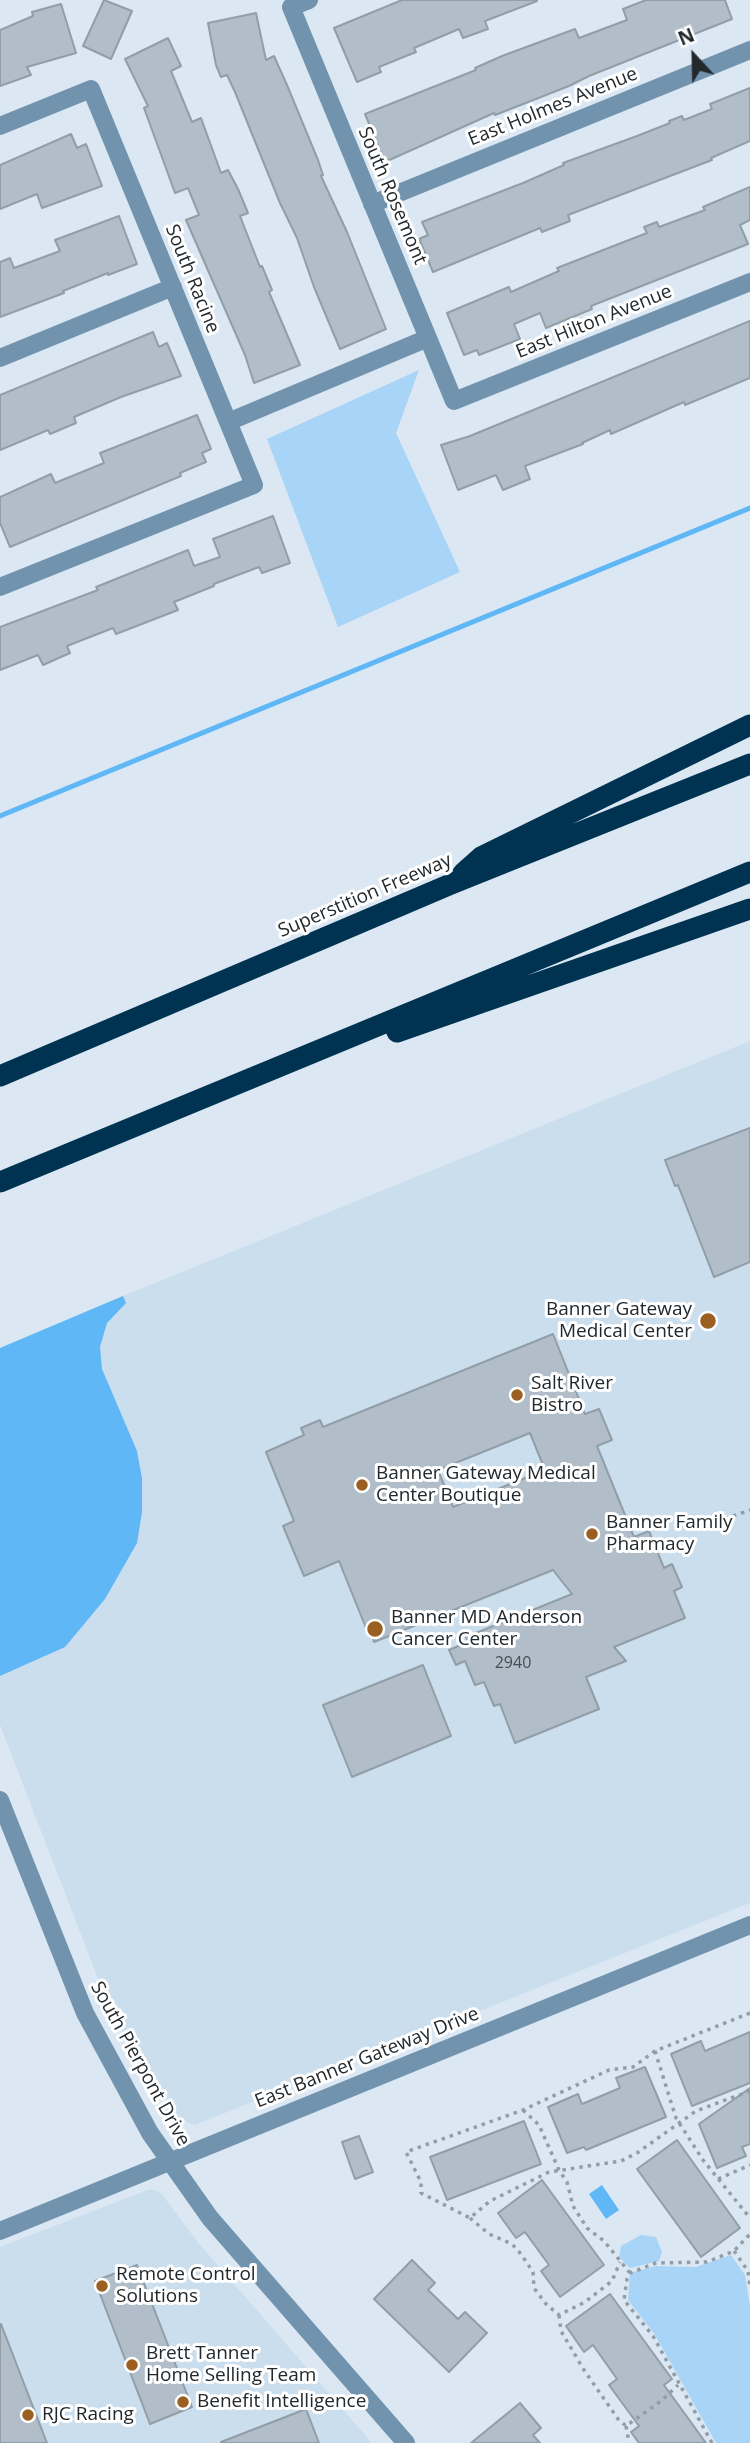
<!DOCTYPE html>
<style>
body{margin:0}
#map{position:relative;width:750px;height:2443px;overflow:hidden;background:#dbe8f3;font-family:"Open Sans",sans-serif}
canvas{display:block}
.north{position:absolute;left:659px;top:21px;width:70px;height:70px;-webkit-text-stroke:5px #fff;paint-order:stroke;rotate:338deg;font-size:19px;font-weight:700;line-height:28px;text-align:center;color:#23282c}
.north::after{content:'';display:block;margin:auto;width:24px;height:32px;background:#23282c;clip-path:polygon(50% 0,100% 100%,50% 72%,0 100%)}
</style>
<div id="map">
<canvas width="750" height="2443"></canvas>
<div class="north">N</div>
</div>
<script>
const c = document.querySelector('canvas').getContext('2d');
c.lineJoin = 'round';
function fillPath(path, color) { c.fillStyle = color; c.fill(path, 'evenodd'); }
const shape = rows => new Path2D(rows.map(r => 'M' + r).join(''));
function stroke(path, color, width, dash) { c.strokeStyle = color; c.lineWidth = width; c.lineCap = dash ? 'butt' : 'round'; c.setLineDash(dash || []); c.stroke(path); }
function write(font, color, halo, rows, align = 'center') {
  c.font = font + ' "Open Sans",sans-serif'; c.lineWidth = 6; c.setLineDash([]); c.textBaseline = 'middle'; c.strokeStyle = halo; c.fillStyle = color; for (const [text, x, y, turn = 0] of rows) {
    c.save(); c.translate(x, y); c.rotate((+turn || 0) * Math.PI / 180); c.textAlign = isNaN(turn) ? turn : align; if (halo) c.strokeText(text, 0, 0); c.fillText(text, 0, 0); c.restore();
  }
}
fillPath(shape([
 [750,1041,750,1903,195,2125,178,2119,144,2070,109,2007,0,1725,0,1348,123,1296],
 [150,2189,160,2192,164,2197,196,2240,372,2443,0,2443,0,2247]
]), '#cbdeee');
fillPath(shape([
 [419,370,396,433,460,572,338,627,267,439],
 [641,2235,656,2237,662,2252,659,2261,630,2268,619,2257,621,2246],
 [731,2255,745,2275,750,2306,750,2443,716,2443,655,2335,628,2300,630,2273,656,2266,696,2267]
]), '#a8d4f7');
fillPath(shape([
 [123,1296,126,1303,107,1323,100,1347,102,1369,137,1451,142,1478,142,1512,137,1543,105,1599,65,1647,0,1676,0,1348],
 [602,2185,619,2210,606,2219,589,2194]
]), '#60b7f6');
stroke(shape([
 [0,816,750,508]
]), '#60b7f6', 5);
const building = shape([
 [104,0,132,11,111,59,83,46,104,0],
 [402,0,537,0,537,1,485,21,488,29,463,38,459,29,414,48,416,52,379,67,381,72,357,82,334,28,402,0],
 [646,0,725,0,732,19,589,76,569,86,495,115,494,113,385,162,365,114,476,70,475,68,502,56,575,29,579,38,627,20,623,9,646,0],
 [61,4,76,53,27,67,31,75,0,86,0,30,33,16,32,12,61,4],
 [256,13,266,60,274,56,287,85,318,160,323,175,321,176,347,232,386,329,340,349,314,287,297,238,280,203,235,92,227,75,221,77,216,65,208,23,256,13],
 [168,38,181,66,171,71,192,122,201,118,221,173,228,170,238,189,248,213,240,216,260,267,262,266,272,290,269,292,300,365,254,383,245,355,186,220,199,215,188,188,175,193,144,108,148,106,125,59,168,38],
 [750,88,750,141,711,158,712,160,568,215,570,221,542,232,540,228,433,272,419,239,428,235,422,222,523,183,564,165,563,163,637,136,670,123,669,121,682,116,684,120,712,109,710,104,750,88],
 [71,134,77,148,86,144,102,186,42,208,37,194,0,209,0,165,71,134],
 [750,187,750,220,740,225,748,244,591,306,592,309,546,328,540,313,514,324,520,339,479,355,477,350,464,355,447,313,509,287,511,292,559,271,557,268,647,233,644,227,657,222,659,227,705,210,703,207,750,187],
 [119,216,137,264,108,275,108,273,63,291,64,293,0,317,0,262,10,258,14,268,60,251,55,240,119,216],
 [750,321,750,378,685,405,684,402,611,434,610,430,582,443,583,444,525,466,530,479,503,490,496,475,458,490,441,445,470,436,750,321],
 [153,332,159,347,167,343,181,376,121,397,74,417,76,423,50,434,48,430,0,450,0,395,153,332],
 [197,415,211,449,202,453,206,462,180,473,181,476,10,547,0,523,0,497,51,474,55,483,104,463,100,453,197,415],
 [273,516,290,563,262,573,259,567,214,584,214,586,174,602,178,610,116,634,113,628,67,646,70,653,43,665,38,655,0,670,0,627,98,590,96,587,188,550,194,566,220,557,213,539,273,516],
 [750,1128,750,1262,714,1277,678,1185,675,1186,665,1160,750,1128],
 [553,1334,585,1414,599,1409,612,1440,597,1446,634,1537,649,1531,664,1568,672,1564,682,1587,674,1591,685,1618,614,1647,626,1661,586,1677,599,1709,515,1743,500,1704,494,1706,484,1682,475,1685,465,1661,456,1665,449,1650,468,1642,466,1637,572,1594,553,1570,374,1642,371,1632,368,1633,339,1561,304,1576,283,1526,294,1521,266,1452,304,1435,301,1428,320,1420,323,1427,553,1334],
 [530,1433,545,1470,453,1507,438,1470,530,1433],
 [423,1665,451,1736,352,1777,323,1705,423,1665],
 [750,2032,750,2083,692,2106,671,2054,701,2041,705,2051,750,2032],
 [645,2067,666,2117,586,2150,584,2147,567,2153,548,2107,578,2094,582,2104,620,2088,616,2078,645,2067],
 [750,2088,750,2144,742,2147,746,2156,717,2168,699,2124,750,2088],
 [524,2121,541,2164,447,2200,430,2157,524,2121],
 [359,2136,373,2172,355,2179,342,2142,359,2136],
 [677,2140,740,2228,701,2257,637,2169,677,2140],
 [542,2180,604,2265,560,2297,541,2271,549,2265,525,2232,516,2238,498,2213,542,2180],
 [412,2260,435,2283,428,2290,458,2319,465,2312,487,2333,449,2372,374,2299,412,2260],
 [137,2265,192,2407,150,2424,95,2281,137,2265],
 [610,2294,672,2379,664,2385,706,2443,639,2443,631,2432,639,2426,609,2385,617,2379,593,2345,584,2352,566,2326,610,2294],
 [0,2324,1,2324,47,2443,0,2443,0,2324],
 [520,2403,541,2428,533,2435,540,2443,471,2443,520,2403],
 [306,2409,319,2443,221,2443,221,2442,306,2409]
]);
fillPath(building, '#b1bec9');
stroke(building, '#919ea8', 2);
stroke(shape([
 [725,1519,750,1510],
 [750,2013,655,2051,633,2067,609,2070,523,2110,406,2152,421,2182,421,2193,470,2218,490,2201,549,2172,621,2161,637,2153,696,2111,750,2091],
 [655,2051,676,2118,703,2160,750,2218],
 [523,2110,539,2125,559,2170,567,2182,573,2206,587,2228,604,2241,630,2273],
 [718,2179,750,2165],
 [470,2218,489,2234,512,2244,521,2254,533,2272,534,2288,546,2304,559,2315,585,2302,612,2281,620,2262],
 [734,2251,748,2271,750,2286],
 [559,2315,561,2331,584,2370,618,2419,626,2426,661,2401,678,2385],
 [626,2426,629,2443],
 [712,2443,653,2336,624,2300,627,2279,630,2273,656,2263,707,2262,734,2251,750,2234]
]), '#939da5', 3.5, [3.5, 5]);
stroke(shape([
 [309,0,291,7,454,401,750,282],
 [0,126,91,89,254,485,0,587],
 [372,204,750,50],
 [0,358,173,287],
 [228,422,428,338],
 [0,1800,85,2013,150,2133,210,2218,406,2443],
 [0,2231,750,1925]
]), '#7193ae', 18);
stroke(shape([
 [463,873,481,857,750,725],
 [397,1032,750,909],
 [0,1076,451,884,750,764],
 [0,1182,750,872]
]), '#003352', 21);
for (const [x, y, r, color] of [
 [708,1321,9,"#9b5f21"],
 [517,1395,7,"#9b5f21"],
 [362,1485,7,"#9b5f21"],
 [592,1534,7,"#9b5f21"],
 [375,1629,9,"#9b5f21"],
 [102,2286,7,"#9b5f21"],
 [132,2365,7,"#9b5f21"],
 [183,2402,7,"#9b5f21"],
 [28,2415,7,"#9b5f21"]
]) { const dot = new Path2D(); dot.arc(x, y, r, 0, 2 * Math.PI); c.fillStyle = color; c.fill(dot); stroke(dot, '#fff', 2.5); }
write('16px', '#464e53', null, [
 ["2940",513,1663]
]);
write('19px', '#23282c', '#fff', [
 ["East Holmes Avenue",553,107,-22],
 ["South Rosemont",392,196,67],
 ["South Racine",192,279,68],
 ["East Hilton Avenue",594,322,-22],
 ["Superstition Freeway",365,896,-23],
 ["East Banner Gateway Drive",367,2058,-22],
 ["South Pierpont Drive",140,2064,61]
]);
write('19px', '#23282c', '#fff', [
 ["Banner Gateway",692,1310,"right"],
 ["Medical Center",692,1332,"right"],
 ["Salt River",531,1384],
 ["Bistro",531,1406],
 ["Banner Gateway Medical",376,1474],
 ["Center Boutique",376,1496],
 ["Banner Family",606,1523],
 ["Pharmacy",606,1545],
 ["Banner MD Anderson",391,1618],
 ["Cancer Center",391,1640],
 ["Remote Control",116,2275],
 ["Solutions",116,2297],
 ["Brett Tanner",146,2354],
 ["Home Selling Team",146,2376],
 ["Benefit Intelligence",197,2402],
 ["RJC Racing",42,2415]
], 'left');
</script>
